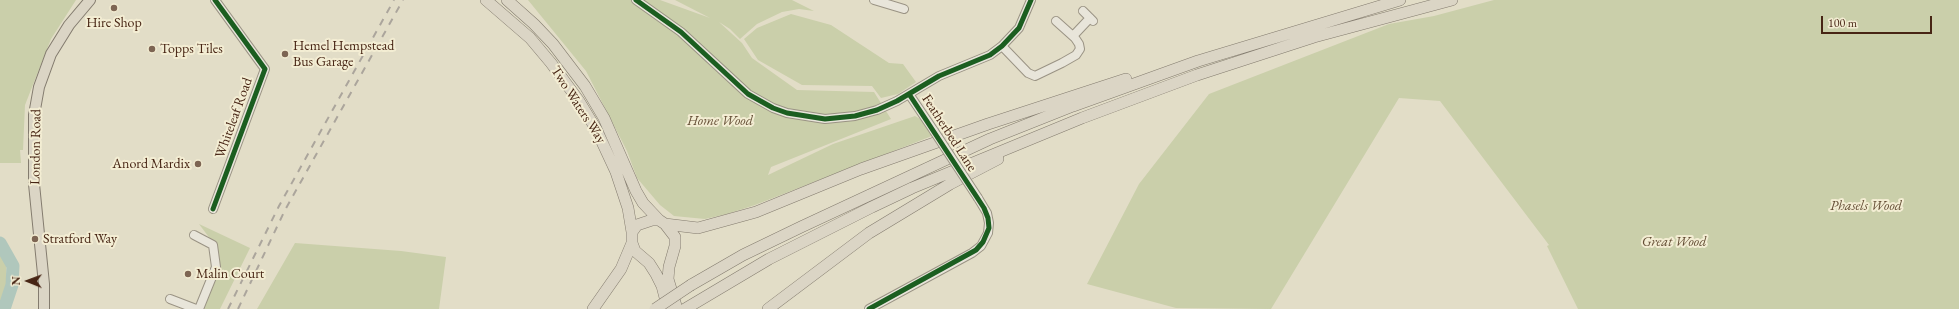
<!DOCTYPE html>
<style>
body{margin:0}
#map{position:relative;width:1959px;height:309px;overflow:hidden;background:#e2ddc7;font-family:"EB Garamond",serif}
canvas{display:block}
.north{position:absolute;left:8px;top:261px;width:40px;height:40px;-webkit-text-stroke:3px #f3edd3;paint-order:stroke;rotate:271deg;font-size:11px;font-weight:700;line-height:16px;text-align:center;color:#472514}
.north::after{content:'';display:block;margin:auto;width:14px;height:18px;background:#472514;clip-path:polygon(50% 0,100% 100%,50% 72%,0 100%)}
.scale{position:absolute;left:1821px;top:16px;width:111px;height:18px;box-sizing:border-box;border:2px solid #472514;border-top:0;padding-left:5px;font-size:12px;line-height:14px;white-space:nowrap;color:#472514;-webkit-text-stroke:3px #f3edd3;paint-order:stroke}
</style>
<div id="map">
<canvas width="1959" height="309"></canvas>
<div class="north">N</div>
<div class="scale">100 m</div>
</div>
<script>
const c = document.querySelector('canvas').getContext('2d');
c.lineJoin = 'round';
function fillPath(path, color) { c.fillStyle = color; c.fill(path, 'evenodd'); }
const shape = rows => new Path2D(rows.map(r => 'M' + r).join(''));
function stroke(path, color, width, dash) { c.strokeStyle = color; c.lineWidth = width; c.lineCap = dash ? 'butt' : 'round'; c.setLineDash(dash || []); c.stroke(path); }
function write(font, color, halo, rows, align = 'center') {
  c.font = font + ' "EB Garamond",serif'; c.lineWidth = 4; c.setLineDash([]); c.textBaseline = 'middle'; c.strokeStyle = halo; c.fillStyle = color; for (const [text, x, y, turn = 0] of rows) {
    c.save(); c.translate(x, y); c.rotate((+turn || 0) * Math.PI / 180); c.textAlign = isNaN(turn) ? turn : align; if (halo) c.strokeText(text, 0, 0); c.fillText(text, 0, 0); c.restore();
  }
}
fillPath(shape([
 [0,0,76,0,51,39,25,105,23,150,20,150,21,163,0,163],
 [528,0,660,0,710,18,675,0,792,0,814,11,799,9,782,12,757,24,740,39,730,29,719,22,742,43,752,58,797,90,874,92,891,119,771,167,768,175,833,144,915,116,922,120,932,136,755,205,727,214,705,219,674,216,660,205,637,178,627,151,586,71],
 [1494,0,1959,0,1959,309,1578,309,1547,246,1549,245,1440,101,1399,98,1271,309,1176,308,1087,284,1139,184,1209,94,1389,24,1434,16],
 [791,14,831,25,889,63,903,64,916,82,898,94,881,98,872,86,802,85,758,60,744,39,757,28],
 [199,224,250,248,220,309,200,309,219,269,217,248],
 [295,243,401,251,446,257,439,309,257,309],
 [0,254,6,263,7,287,0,303]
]), '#cacfaa');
stroke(shape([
 [0,243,13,266,12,285,4,309]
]), '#b0c7bc', 13);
const minor = shape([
 [636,0,681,32,748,94,773,108,787,113,825,119,855,116,877,110,897,101,939,76,990,55,1002,46,1019,28,1031,0],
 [874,0,904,9],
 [1083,11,1093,21],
 [1073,36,1090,18],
 [1002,46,1028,73,1035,76,1062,63,1076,55,1080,49,1079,44,1075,38,1056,21],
 [909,94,934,131],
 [213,209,265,69,215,0],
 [194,235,213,245,216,267,199,309],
 [170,299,196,309],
 [869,309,972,253,981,246,988,233,989,223,987,213,978,198]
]);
const major = shape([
 [44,309,44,284,34,184,34,115,39,87,51,54,69,25,90,0]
]);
const highway = shape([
 [486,0,530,38,551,63,579,101,596,129,616,172,628,208,632,232],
 [507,0,534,24,553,44,585,86,604,118,636,191,643,203,659,220],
 [665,224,698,228,756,212,861,169,988,124,1126,79],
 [691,285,743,255,801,227,990,139,1073,106,1198,61,1400,0],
 [593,309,621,269,632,243],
 [668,309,662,286,656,274,649,263,635,251,632,243,632,232,637,225,652,220,659,220,665,224,675,237,675,246,669,267,668,279,677,309],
 [685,309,769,259,872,207,912,188,1082,118,1197,75,1314,37,1452,0],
 [768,309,869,233,950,184,998,159]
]);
stroke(minor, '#9a9384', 10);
stroke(major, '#837b6e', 12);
stroke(highway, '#837b6e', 12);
stroke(minor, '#e8e5da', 8);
stroke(major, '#dbd5c5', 10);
stroke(highway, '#dbd5c5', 11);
stroke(shape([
 [228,309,279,206,394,0],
 [238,309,285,210,403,0]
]), '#aba59c', 2, [7, 7]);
const minorBridge = shape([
 [934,131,978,198]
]);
const highwayBridge = shape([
 [655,309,691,285]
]);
stroke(minorBridge, '#9a9384', 10, []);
stroke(highwayBridge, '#837b6e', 12, []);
stroke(minorBridge, '#e8e5da', 8);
stroke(highwayBridge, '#dbd5c5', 11);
stroke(shape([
 [636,0,681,32,748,94,773,108,787,113,825,119,855,116,877,110,897,101,939,76,990,55,1002,46,1019,28,1031,0],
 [213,209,265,69,215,0],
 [869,309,976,250,983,242,989,228,988,218,984,208,909,94]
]), '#1b5e20', 5);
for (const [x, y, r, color] of [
 [114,8,4,"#7d6553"],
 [152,49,4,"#7d6553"],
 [285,54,4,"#7d6553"],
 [198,164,4,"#7d6553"],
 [35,239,4,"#7d6553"],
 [188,274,4,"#7d6553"]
]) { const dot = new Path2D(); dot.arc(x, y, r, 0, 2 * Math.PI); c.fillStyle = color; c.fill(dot); stroke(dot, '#f3edd3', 1.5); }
write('14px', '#472514', '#f3edd3', [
 ["Hire Shop",114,23,"center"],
 ["Hemel Hempstead",293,46],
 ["Bus Garage",293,62],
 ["Topps Tiles",160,49],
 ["Anord Mardix",190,164,"right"],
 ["Stratford Way",43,239],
 ["Malin Court",196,274]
], 'left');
write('14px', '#472514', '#f3edd3', [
 ["Two Waters Way",578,105,57],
 ["Whiteleaf Road",234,118,-70],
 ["Featherbed Lane",949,133,57],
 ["London Road",36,147,-89]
]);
write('italic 14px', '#634d34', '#f3edd3', [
 ["Home Wood",720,121],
 ["Phasels Wood",1866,206],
 ["Great Wood",1674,242]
]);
</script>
